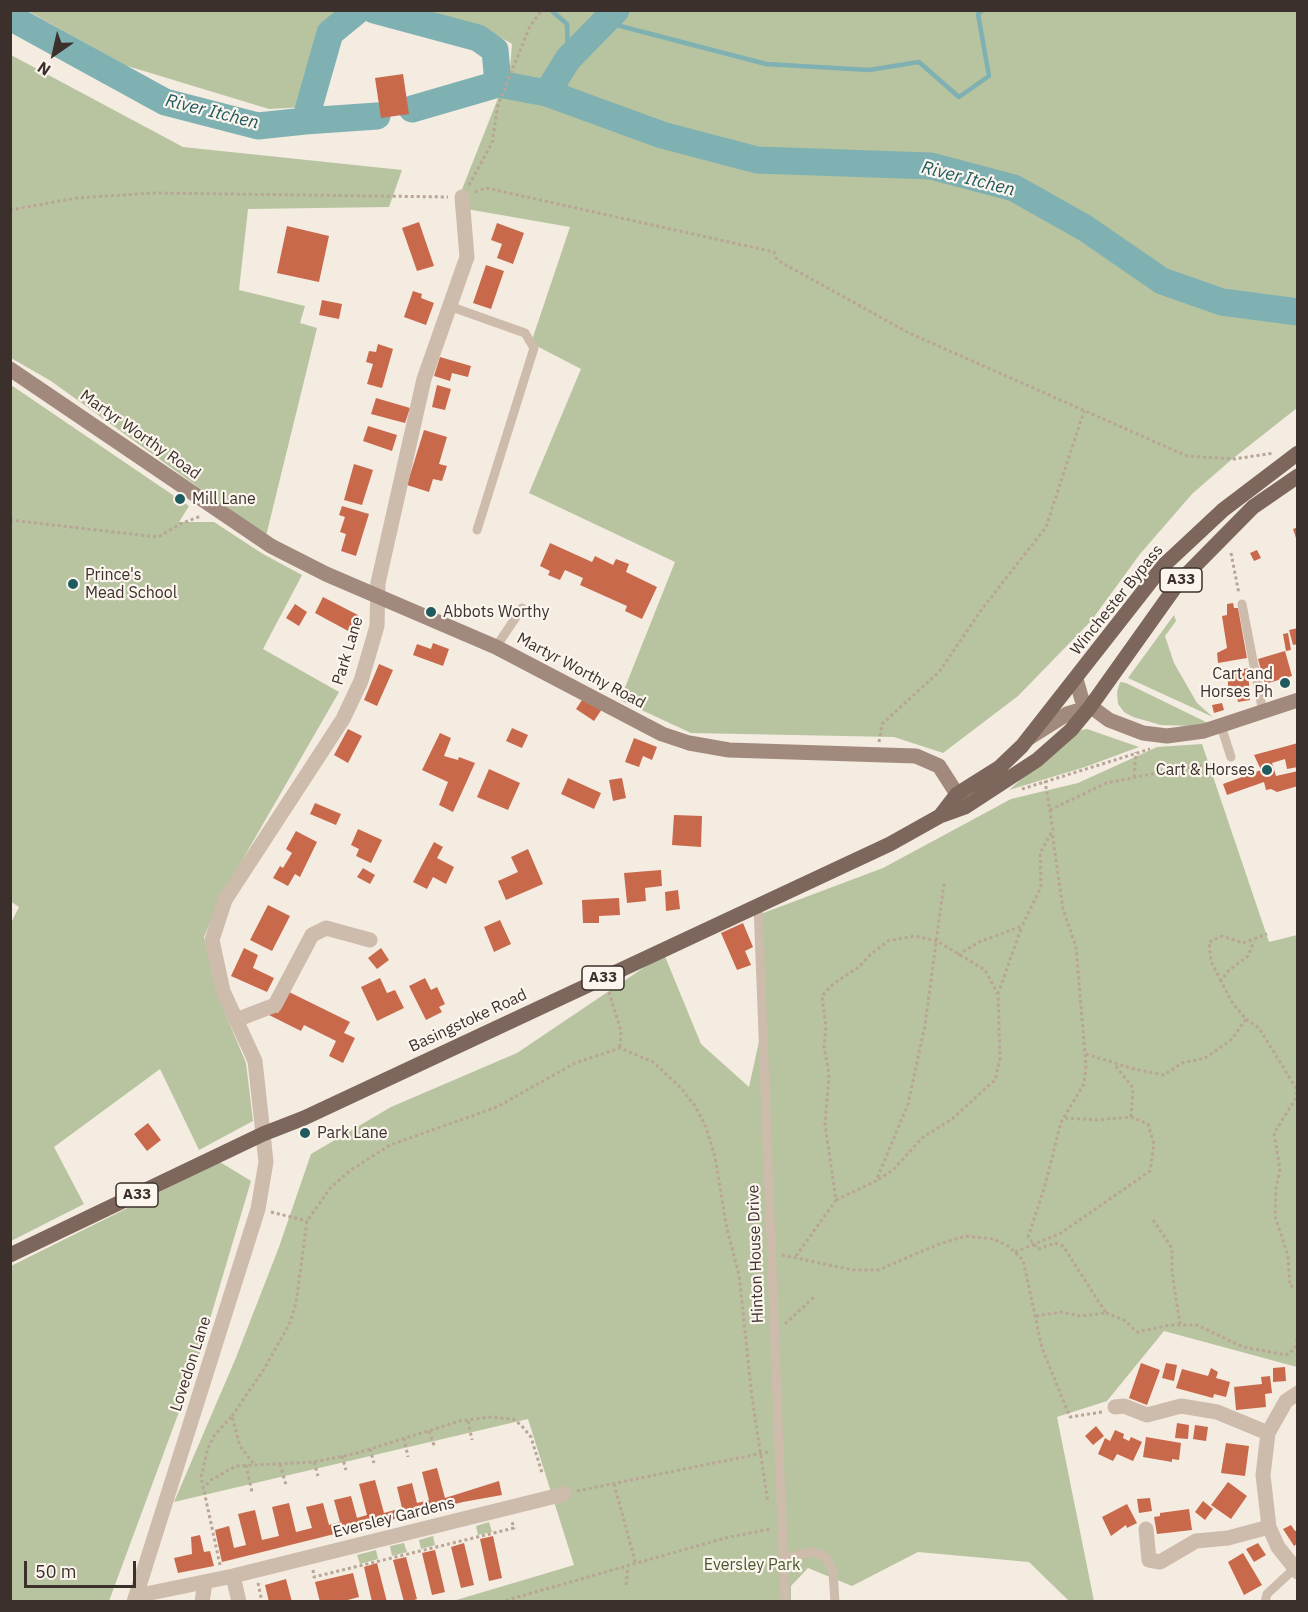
<!DOCTYPE html>
<style>
body{margin:0}
#map{position:relative;width:1308px;height:1612px;overflow:hidden;background:#f4ebe1;font-family:"IBM Plex Sans",sans-serif}
canvas{display:block}
.frame{position:absolute;inset:0;border:12px solid #3b302b;pointer-events:none}
.north{position:absolute;left:24px;top:24px;width:60px;height:60px;-webkit-text-stroke:4px #fbf5ee;paint-order:stroke;rotate:214deg;font-size:16px;font-weight:700;line-height:24px;text-align:center;color:#3b302b}
.north::after{content:'';display:block;margin:auto;width:21px;height:27px;background:#3b302b;clip-path:polygon(50% 0,100% 100%,50% 72%,0 100%)}
.scale{position:absolute;left:24px;top:1561px;width:112px;height:27px;box-sizing:border-box;border:3px solid #3b302b;border-top:0;padding-left:8px;font-size:18px;line-height:21px;white-space:nowrap;color:#3b302b;-webkit-text-stroke:4px #fbf5ee;paint-order:stroke}
</style>
<div id="map">
<canvas width="1308" height="1612"></canvas>
<div class="frame"></div>
<div class="north">N</div>
<div class="scale">50 m</div>
</div>
<script>
const c = document.querySelector('canvas').getContext('2d');
c.lineJoin = 'round';
function fillPath(path, color) { c.fillStyle = color; c.fill(path, 'evenodd'); }
const shape = rows => new Path2D(rows.map(r => 'M' + r).join(''));
function stroke(path, color, width, dash) { c.strokeStyle = color; c.lineWidth = width; c.lineCap = dash ? 'butt' : 'round'; c.setLineDash(dash || []); c.stroke(path); }
function write(font, color, halo, rows, align = 'center') {
  c.font = font + ' "IBM Plex Sans",sans-serif'; c.lineWidth = 4.5; c.setLineDash([]); c.textBaseline = 'middle'; c.strokeStyle = halo; c.fillStyle = color; for (const [text, x, y, turn = 0] of rows) {
    c.save(); c.translate(x, y); c.rotate((+turn || 0) * Math.PI / 180); c.textAlign = isNaN(turn) ? turn : align; if (halo) c.strokeText(text, 0, 0); c.fillText(text, 0, 0); c.restore();
  }
}
fillPath(shape([
 [28,11,350,11,326,28,305,107,269,109,124,65],
 [405,11,1297,11,1297,408,1231,460,1192,494,1140,554,1091,621,1018,696,943,753,894,737,691,733,620,700,675,562,529,493,581,369,531,343,570,227,455,207,510,68,512,44,481,26],
 [11,55,183,147,402,170,389,207,248,209,239,290,305,306,300,323,317,328,266,536,51,381,11,358],
 [11,385,189,506,179,522,214,522,263,554,302,575,263,649,339,692,221,897,204,937,216,991,246,1063,253,1121,199,1150,160,1069,54,1147,84,1204,11,1241,10,925,19,907,10,901],
 [1174,615,1176,621,1165,636,1174,663,1197,703,1213,717,1128,678],
 [1120,682,1126,683,1208,723,1192,726,1161,725,1133,717,1124,712,1118,704,1117,692],
 [1087,729,1139,747,1085,767,1009,790,1077,731],
 [1202,744,1269,942,1297,935,1297,1367,1164,1331,1107,1401,1057,1417,1094,1601,1069,1601,1029,1562,918,1552,852,1586,808,1568,791,1586,791,1601,453,1601,574,1565,528,1419,174,1502,235,1360,279,1247,311,1154,391,1107,517,1053,664,954,701,1044,749,1087,760,1037,758,915,883,868,1011,799,1078,783,1157,747],
 [220,1162,251,1181,196,1366,109,1601,11,1602,11,1266],
 [489,1522,492,1532,478,1535,476,1526],
 [433,1536,435,1545,421,1549,419,1540],
 [404,1543,407,1552,392,1556,390,1546],
 [376,1550,378,1559,360,1564,357,1555]
]), '#b8c4a0');
stroke(shape([
 [551,10,567,24,568,59],
 [605,22,766,64,869,70,919,62,959,97,989,76,978,14,983,10]
]), '#7fb0b2', 4.5);
stroke(shape([
 [374,10,478,38,495,50,498,84,547,93,662,135,757,160,931,166,1014,188,1085,228,1162,281,1222,302,1298,312],
 [10,17,165,102,258,126,305,121,330,33,358,10],
 [547,93,568,59,616,10],
 [412,109,498,84],
 [305,121,377,116]
]), '#7fb0b2', 27);
fillPath(shape([
 [403,74,409,114,381,118,375,78],
 [419,222,434,266,417,271,402,228],
 [497,223,524,233,513,264,497,258,502,244,491,240],
 [287,226,329,236,319,282,277,273],
 [486,265,504,271,491,309,473,303],
 [413,291,422,294,421,298,434,303,426,325,404,317],
 [322,300,342,304,339,319,319,315],
 [378,344,393,349,382,388,367,384,373,364,366,362,369,351,376,352],
 [440,357,471,366,468,377,452,373,450,381,434,376],
 [437,385,451,389,445,410,432,407],
 [376,398,410,408,405,423,371,414],
 [368,426,397,435,392,451,363,441],
 [424,430,447,437,439,464,447,466,442,481,433,479,429,492,407,485],
 [354,464,373,470,362,505,344,500],
 [342,506,369,514,356,556,341,551,346,534,340,532,345,517,339,515],
 [1298,527,1298,541,1297,541,1293,529],
 [550,543,592,562,595,556,613,565,616,559,629,564,626,572,657,587,642,619,625,611,627,606,580,585,583,578,565,570,560,580,548,575,550,571,540,566],
 [1257,550,1261,558,1254,561,1250,553],
 [323,597,358,615,350,632,315,613],
 [1233,603,1234,608,1238,608,1247,658,1218,663,1217,653,1227,648,1222,616,1227,615,1227,604],
 [295,604,307,612,299,626,286,618],
 [1298,628,1298,644,1293,645,1289,630],
 [1288,633,1291,650,1286,651,1283,634],
 [433,643,449,649,443,666,413,655,417,644,431,649],
 [1285,651,1292,676,1265,684,1258,659],
 [379,664,393,670,377,706,364,700],
 [1248,668,1250,700,1238,702,1235,686,1228,687,1228,672],
 [584,697,602,709,594,721,576,709],
 [1222,703,1224,710,1214,713,1212,705],
 [512,728,528,735,522,748,506,741],
 [348,729,362,736,348,763,334,755],
 [440,733,451,738,444,756,458,760,459,757,475,763,453,812,439,805,448,782,422,770],
 [634,738,657,747,652,760,643,756,639,767,625,762],
 [1298,743,1298,767,1287,769,1285,759,1272,763,1276,776,1298,771,1298,786,1277,792,1271,789,1266,790,1264,782,1227,795,1223,784,1261,770,1254,755],
 [489,769,520,783,508,810,477,797],
 [568,778,601,793,594,809,561,794],
 [622,778,626,798,613,801,609,780],
 [315,803,341,814,336,825,310,814],
 [674,815,702,816,701,847,672,845],
 [358,829,382,840,371,863,356,856,359,849,351,845],
 [296,831,317,842,300,877,295,874,288,886,273,878,280,866,283,868,292,853,286,849],
 [434,842,443,847,437,858,454,867,446,884,433,877,427,889,413,882],
 [528,849,543,884,506,900,498,881,518,872,511,857],
 [363,868,375,875,370,884,357,877],
 [661,870,662,886,645,888,646,901,627,903,624,873],
 [678,890,680,909,666,911,665,892],
 [619,898,620,915,599,916,599,923,583,923,582,900],
 [268,905,290,916,272,951,250,940],
 [500,920,511,944,494,952,484,927],
 [743,923,753,947,745,951,751,965,737,970,721,933],
 [244,948,258,955,253,968,274,978,267,992,231,976],
 [381,948,389,960,377,969,368,958],
 [380,978,387,993,395,990,404,1008,377,1021,361,987],
 [425,978,431,990,437,987,445,1004,439,1007,442,1012,426,1020,409,986],
 [289,992,350,1022,344,1033,355,1038,343,1063,329,1056,336,1041,304,1025,301,1031,269,1015,272,1010,278,1013],
 [148,1123,161,1140,147,1151,134,1134],
 [1141,1363,1160,1370,1147,1405,1129,1398],
 [1166,1363,1177,1365,1174,1381,1162,1378],
 [1285,1367,1286,1381,1273,1382,1273,1368],
 [1211,1368,1218,1372,1216,1378,1230,1382,1226,1397,1214,1394,1213,1398,1176,1388,1182,1369,1208,1376],
 [1270,1376,1272,1393,1265,1394,1266,1407,1236,1410,1234,1387,1262,1384,1261,1377],
 [1177,1423,1189,1425,1188,1439,1175,1438],
 [1195,1425,1208,1427,1206,1441,1193,1439],
 [1096,1426,1104,1436,1093,1445,1085,1436],
 [1115,1430,1124,1434,1123,1438,1129,1441,1131,1437,1142,1442,1133,1461,1117,1454,1113,1461,1098,1454,1105,1438,1110,1441],
 [1146,1437,1181,1443,1179,1460,1172,1459,1172,1462,1143,1457],
 [1226,1443,1249,1446,1245,1476,1221,1473],
 [437,1468,445,1498,499,1481,502,1495,463,1502,222,1562,215,1530,229,1526,234,1548,246,1545,238,1514,255,1510,262,1540,279,1536,272,1507,289,1503,296,1532,312,1528,306,1507,323,1503,329,1525,340,1522,334,1500,351,1496,357,1518,367,1515,359,1484,375,1480,384,1513,402,1508,397,1487,412,1483,417,1503,429,1500,422,1472],
 [1228,1482,1247,1496,1231,1519,1211,1505],
 [1150,1498,1152,1511,1139,1513,1137,1499],
 [1203,1501,1213,1509,1205,1520,1195,1512],
 [1127,1504,1137,1523,1127,1528,1126,1525,1111,1536,1102,1517],
 [1189,1509,1192,1530,1157,1534,1154,1517,1160,1516,1160,1513],
 [1291,1525,1295,1531,1298,1530,1298,1543,1294,1546,1283,1529],
 [200,1535,204,1552,210,1551,214,1566,178,1573,174,1558,192,1554,191,1537],
 [493,1536,502,1578,489,1581,480,1539],
 [464,1543,474,1585,461,1588,451,1547],
 [1258,1543,1266,1555,1254,1562,1246,1549],
 [435,1550,445,1592,432,1595,422,1553],
 [1243,1553,1262,1585,1244,1595,1228,1562],
 [406,1557,417,1599,408,1602,404,1602,393,1560],
 [377,1563,387,1602,372,1602,364,1567],
 [353,1573,359,1597,340,1602,320,1602,315,1582],
 [286,1579,292,1602,269,1602,265,1585]
]), '#c8694b');
stroke(shape([
 [469,185,492,143,498,105,530,26,542,10],
 [475,192,486,188,774,252,777,260,909,333,1187,456,1234,459,1274,453],
 [10,210,77,198,153,193,448,197],
 [10,520,158,537,180,524,201,516],
 [1231,553,1239,594],
 [879,742,882,724,939,672,982,609,1046,527,1084,411],
 [1134,777,1136,752],
 [1022,789,1150,749],
 [1050,810,1106,783,1182,768,1216,764],
 [958,955,979,942,1022,926,1041,887,1040,853,1053,830,1045,781],
 [1221,981,1211,961,1209,942,1222,936,1243,943,1267,934],
 [609,992,621,1031,620,1048],
 [998,994,1022,926],
 [1246,1019,1259,1028,1296,1088,1296,1098,1274,1133,1280,1169,1276,1189,1275,1216,1288,1256,1290,1286,1298,1287],
 [1086,1054,1134,1069,1164,1075,1182,1063,1205,1058,1231,1040,1246,1019,1233,1004,1221,981,1229,970,1248,956,1254,941],
 [1065,1118,1097,1120,1131,1117,1133,1088,1115,1065],
 [836,1200,876,1181,908,1104,925,1025,944,883],
 [271,1212,307,1221],
 [1153,1220,1172,1248,1172,1272,1180,1324],
 [1015,1252,1061,1233,1150,1171,1154,1144,1148,1124,1131,1117],
 [782,1255,853,1270,878,1270,939,1244,966,1236,993,1239,1008,1246,1023,1260,1042,1348,1070,1417,1102,1412],
 [796,1256,836,1200,825,1125,829,1074,824,1047,826,1027,822,996,833,984,859,967,870,955,888,941,915,936,937,941,985,970,998,994,1000,1058,995,1080,952,1119,922,1138,893,1170,876,1181],
 [1106,1313,1124,1320,1137,1332,1170,1325,1197,1325,1243,1347,1286,1355,1295,1349,1298,1335],
 [1036,1316,1061,1312,1080,1316,1106,1313,1063,1246,1055,1243,1038,1249,1028,1237,1044,1189,1061,1122,1084,1084,1086,1066,1076,947,1063,909,1052,832],
 [785,1324,815,1296],
 [232,1416,264,1369,289,1325,296,1303,307,1221,331,1187,351,1170,390,1145,497,1107,575,1063,620,1048,653,1062,681,1088,695,1106,706,1127,715,1157,727,1229,739,1275,752,1397,768,1503],
 [468,1421,472,1440],
 [429,1431,435,1448],
 [404,1438,408,1457],
 [370,1449,374,1463],
 [342,1456,346,1470],
 [314,1462,318,1476],
 [280,1464,286,1485],
 [246,1465,252,1492],
 [614,1484,636,1565],
 [202,1489,211,1480,236,1466,314,1462,357,1453,460,1421,490,1417,513,1419,521,1425,531,1437,542,1473],
 [577,1491,768,1452],
 [220,1565,201,1477,208,1448,214,1436,232,1416,240,1446,253,1463],
 [313,1570,314,1577,514,1528,512,1522],
 [258,1583,262,1602],
 [626,1585,628,1567],
 [500,1602,725,1538,770,1529]
]), '#b9a596', 3, [3, 3]);
stroke(shape([
 [449,306,525,333,534,348,477,530],
 [1242,604,1263,712],
 [496,647,522,608],
 [1221,726,1231,757],
 [758,905,785,1602],
 [783,1559,810,1552,820,1554,827,1559,833,1572,835,1602],
 [1265,1602,1267,1594,1295,1568]
]), '#cdbbac', 9);
stroke(shape([
 [236,1020,275,1005,312,935,326,928,370,940],
 [263,1134,255,1061,223,991,212,940,225,900,343,719,361,681,377,626,378,583,424,379,467,257,462,197],
 [1298,1393,1286,1401,1268,1433,1263,1475,1269,1527,1278,1547,1298,1572],
 [1115,1407,1124,1406,1147,1415,1181,1406,1217,1412,1268,1433],
 [1146,1529,1149,1560,1160,1562,1196,1541,1228,1538,1269,1527],
 [233,1576,239,1602],
 [136,1596,233,1576,564,1494],
 [202,1602,205,1583]
]), '#cdbbac', 15);
stroke(shape([
 [134,1602,258,1209,266,1162,263,1134]
]), '#cdbbac', 15);
stroke(shape([
 [10,369,271,546,326,574,496,647,662,734,689,743,729,750,916,756,939,766,964,805],
 [1076,679,1082,700,1109,720,1143,733,1167,736,1204,731,1298,700],
 [1029,738,1067,714,1090,707]
]), '#a18a7d', 15);
stroke(shape([
 [940,816,957,794,1000,767,1022,746,1163,566,1223,510,1298,453],
 [10,1255,263,1134,304,1118,890,844,940,816,965,807,1037,760,1071,730,1090,707,1179,582,1253,507,1298,476]
]), '#7d675c', 15);
for (const [x, y, r, color] of [
 [180,499,6,"#1f5a5e"],
 [73,584,6,"#1f5a5e"],
 [431,612,6,"#1f5a5e"],
 [1285,683,6,"#1f5a5e"],
 [1267,770,6,"#1f5a5e"],
 [305,1133,6,"#1f5a5e"]
]) { const dot = new Path2D(); dot.arc(x, y, r, 0, 2 * Math.PI); c.fillStyle = color; c.fill(dot); stroke(dot, '#fbf5ee', 2); }
for (const [x, y, w] of [
 [1181,580,42],
 [603,978,42],
 [137,1195,42]
]) { const box = new Path2D(); box.roundRect(x - w / 2, y - 12, w, 24, 4.5); c.fillStyle = '#fbf5ee'; c.fill(box); stroke(box, '#3b302b', 1.5); }
write('bold 15px', '#3b302b', null, [
 ["A33",1181,580],
 ["A33",603,978],
 ["A33",137,1195]
]);
write('16px', '#3b302b', '#fbf5ee', [
 ["Martyr Worthy Road",140,435,35],
 ["Winchester Bypass",1117,600,-51],
 ["Park Lane",348,651,-73],
 ["Martyr Worthy Road",581,671,28],
 ["Basingstoke Road",468,1021,-25],
 ["Hinton House Drive",756,1254,-92],
 ["Lovedon Lane",191,1364,-72],
 ["Eversley Gardens",394,1518,-14]
]);
write('16px', '#3b302b', '#fbf5ee', [
 ["Mill Lane",192,499],
 ["Prince's",85,575],
 ["Mead School",85,593],
 ["Abbots Worthy",443,612],
 ["Cart and",1273,674,"right"],
 ["Horses Ph",1273,692,"right"],
 ["Cart & Horses",1255,770,"right"],
 ["Park Lane",317,1133]
], 'left');
write('16px', '#4a5a2e', '#fbf5ee', [
 ["Eversley Park",752,1565]
]);
write('italic 18px', '#1f5a5e', '#fbf5ee', [
 ["River Itchen",212,112,14],
 ["River Itchen",968,179,14]
]);
</script>
